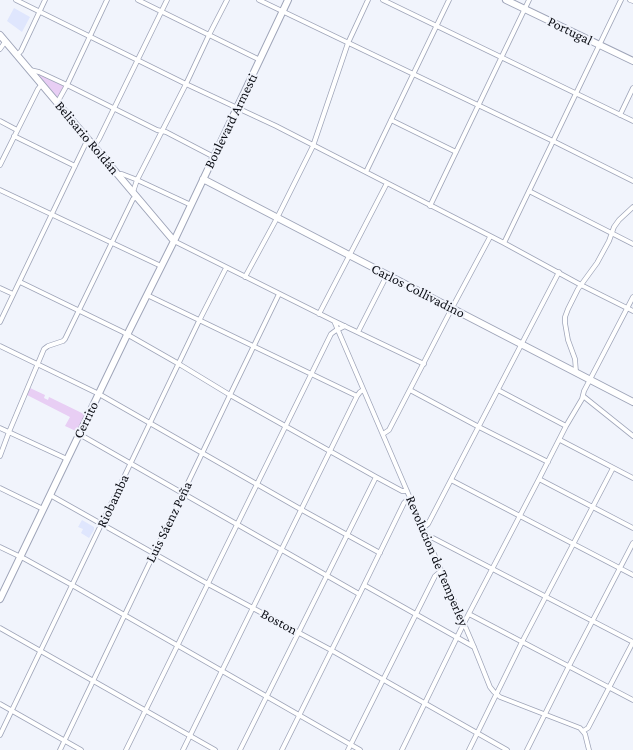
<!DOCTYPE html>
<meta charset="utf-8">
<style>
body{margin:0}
canvas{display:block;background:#f1f4fc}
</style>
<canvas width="633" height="750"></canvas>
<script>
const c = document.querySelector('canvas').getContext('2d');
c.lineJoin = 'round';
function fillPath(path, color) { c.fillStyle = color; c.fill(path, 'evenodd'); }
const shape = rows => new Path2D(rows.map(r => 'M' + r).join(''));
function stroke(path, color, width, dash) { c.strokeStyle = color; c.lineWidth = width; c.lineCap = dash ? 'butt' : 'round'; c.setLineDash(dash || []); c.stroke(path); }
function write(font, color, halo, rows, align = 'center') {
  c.font = font + ' "Crimson Pro",serif'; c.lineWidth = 4; c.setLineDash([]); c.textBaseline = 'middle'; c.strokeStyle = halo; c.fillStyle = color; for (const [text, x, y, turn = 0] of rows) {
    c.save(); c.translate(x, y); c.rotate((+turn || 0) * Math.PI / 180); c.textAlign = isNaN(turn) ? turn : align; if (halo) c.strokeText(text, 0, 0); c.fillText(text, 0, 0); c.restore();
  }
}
fillPath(shape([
 [14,8,30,17,22,32,7,21],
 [82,520,94,527,94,530,89,538,81,533,83,529,78,527]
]), '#dfe6fd');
fillPath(shape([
 [30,70,67,85,57,103],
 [30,388,45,395,44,398,48,400,49,397,86,415,78,432,65,426,70,417,27,395]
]), '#e8cef4');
const street = shape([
 [16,0,186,84,276,126,504,243,581,285,633,311],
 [138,0,260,60],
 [259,0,553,141,633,181],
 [383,0,633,121],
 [630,0,633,1],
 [0,49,5,42],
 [17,55,21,51,45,0],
 [30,70,39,72,67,85,157,130,166,132,214,157],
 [57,103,67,85,107,0],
 [620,115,633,88],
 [391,120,456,152],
 [0,121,17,130],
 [14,136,75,166],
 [94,146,99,139,167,0],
 [0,165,38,89,42,84],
 [366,172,449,0],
 [117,174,122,174,135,179,191,205],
 [0,190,161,266],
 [529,191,633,244],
 [133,192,137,180,186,84,209,35,227,0],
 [430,206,529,0],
 [174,241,334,321,424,364],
 [504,243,621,0],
 [245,277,277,218,313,146,348,43,368,0],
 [20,282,123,332,179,364,230,395,376,477,402,491,407,491],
 [0,288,13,294],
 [147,295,357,396],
 [319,314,387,183],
 [334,321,474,647,490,687,494,692,500,697,580,728,585,734,589,750],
 [0,322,85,145,89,141],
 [358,332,387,275],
 [0,346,99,394,302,510,380,553],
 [576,372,575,359,568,340,565,323,565,317,568,309,578,289,597,263,609,241,614,227,619,220,633,207],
 [410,390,479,427,548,462],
 [498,390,566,426],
 [583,396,633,436],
 [0,428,67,459],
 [79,434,359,594],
 [383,434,389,430,452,308,490,237],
 [560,440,633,478],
 [0,456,9,432,44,349,48,346,63,341,65,339,133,199,137,197],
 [539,479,633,528],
 [451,480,633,575],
 [0,488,43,509],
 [50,495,208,584,331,650,507,750],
 [423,528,428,524,559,272],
 [427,537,433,538,633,642],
 [0,547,25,559,72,585,360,750],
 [364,585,474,647],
 [469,614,633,700],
 [0,628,215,750],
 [0,704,81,750],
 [583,731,588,728,633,642],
 [0,735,199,321,226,268],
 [60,750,230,395,279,294],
 [126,750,331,334,335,331,345,326],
 [183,750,357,396,360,392,363,390],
 [240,750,376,477],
 [282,750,364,585,404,503,407,500,410,499],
 [348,750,435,576,441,571],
 [402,750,464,623,539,479,566,426,582,399,584,391,633,297],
 [469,750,522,642,613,468],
 [527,750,569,666,633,543]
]);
const secondary = shape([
 [506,0,633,61],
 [0,35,174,241],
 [203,179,349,255,633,402],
 [0,599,127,335,174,241,288,0]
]);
stroke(street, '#9fa5b9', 5.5);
stroke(secondary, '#9fa5b9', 8);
stroke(street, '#fff', 4);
stroke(secondary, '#fff', 6);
write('14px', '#0d0f16', '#f1f4fc', [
 ["Portugal",570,31,26],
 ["Boulevard Armesti",231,121,-64],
 ["Belisario Roldán",87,138,50],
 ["Carlos Collivadino",418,291,27],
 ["Cerrito",86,420,-64],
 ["Riobamba",113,501,-65],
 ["Luis Sáenz Peña",169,522,-64],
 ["Revolucion de Temperley",437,561,67],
 ["Boston",279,622,28]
]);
</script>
